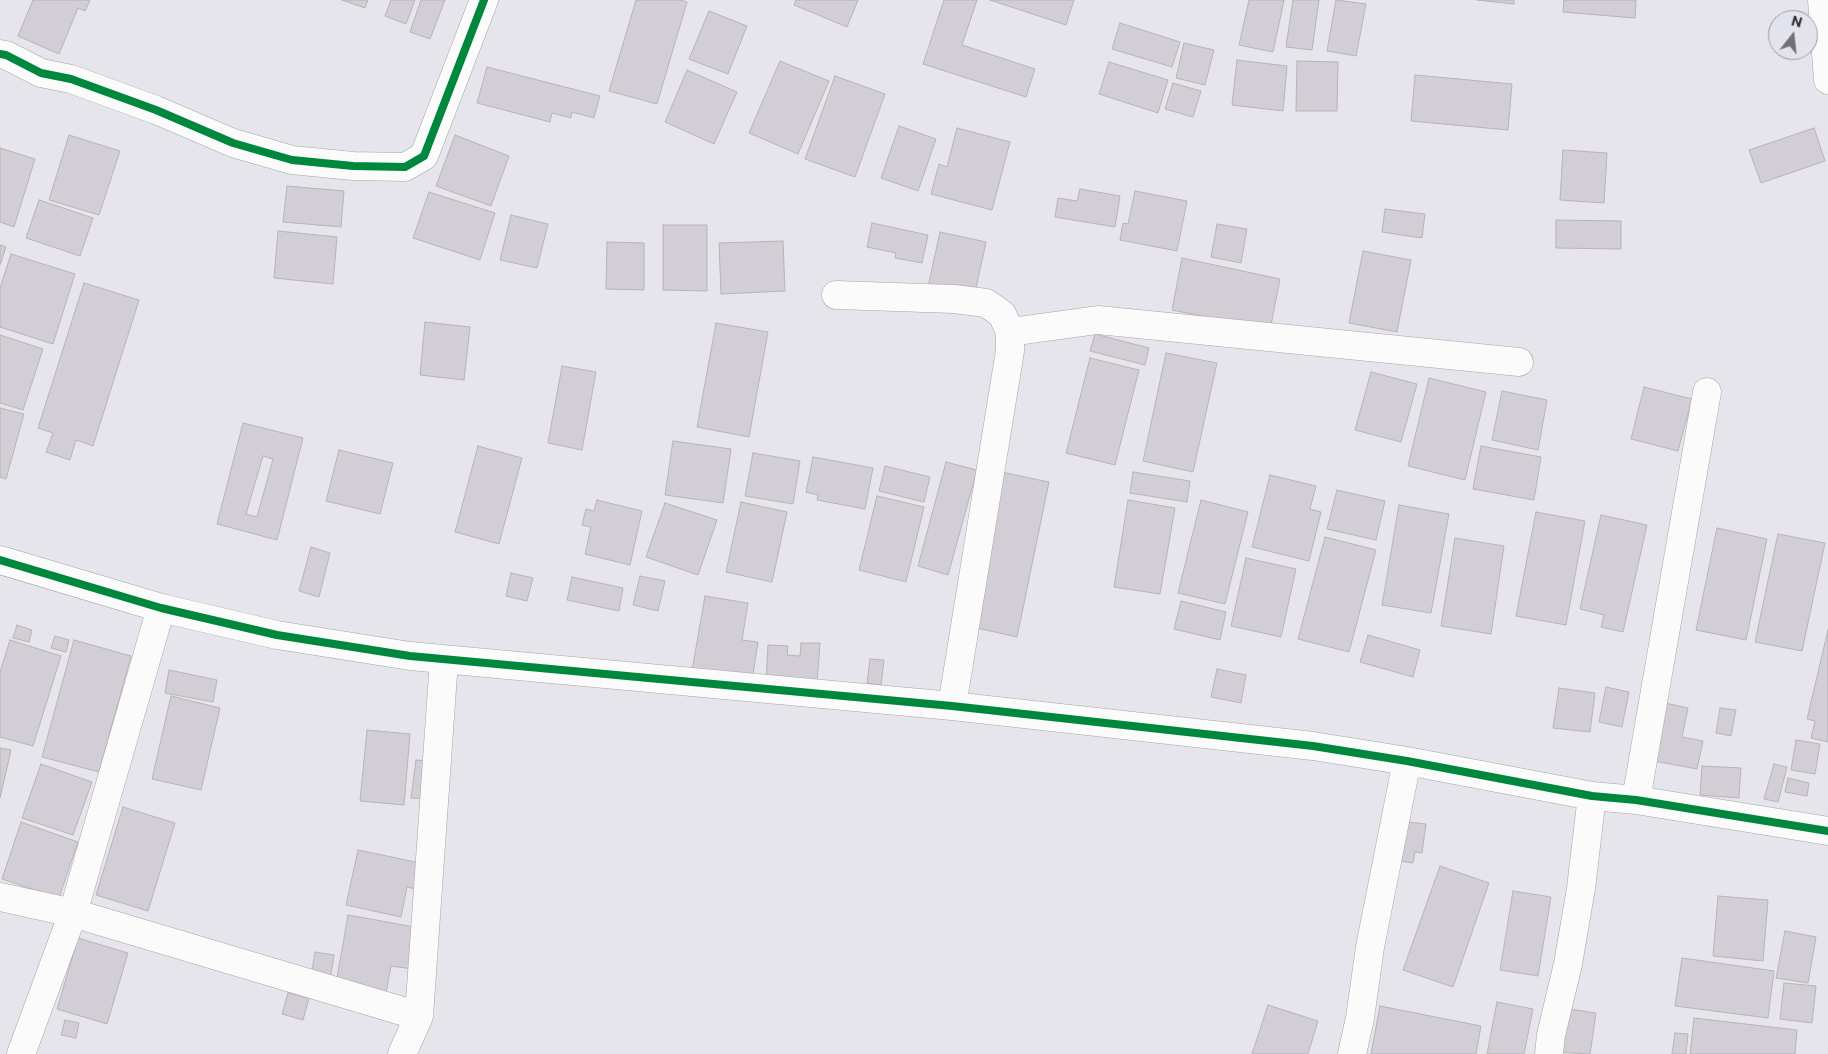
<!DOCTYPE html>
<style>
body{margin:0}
#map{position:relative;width:1828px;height:1054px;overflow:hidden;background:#e5e5eb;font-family:Commissioner,sans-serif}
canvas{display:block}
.north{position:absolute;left:1768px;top:10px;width:50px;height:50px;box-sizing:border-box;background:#e3e3ed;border:1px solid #9c9ca4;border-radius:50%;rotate:16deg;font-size:14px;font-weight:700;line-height:20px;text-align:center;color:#323236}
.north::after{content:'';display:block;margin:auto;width:18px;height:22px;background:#717175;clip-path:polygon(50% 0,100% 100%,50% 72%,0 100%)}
</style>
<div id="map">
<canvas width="1828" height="1054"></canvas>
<div class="north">N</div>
</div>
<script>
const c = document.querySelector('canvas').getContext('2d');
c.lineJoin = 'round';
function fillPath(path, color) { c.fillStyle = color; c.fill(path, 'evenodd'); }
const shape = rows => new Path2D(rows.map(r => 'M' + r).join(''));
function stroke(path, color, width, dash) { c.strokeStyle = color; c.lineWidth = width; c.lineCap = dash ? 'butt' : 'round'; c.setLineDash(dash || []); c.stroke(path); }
const building = shape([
 [33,0,90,0,85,11,78,8,59,54,18,36,33,0],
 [342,0,368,0,365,8,342,0],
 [391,0,415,0,406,24,385,16,391,0],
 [421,0,445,0,430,39,410,32,421,0],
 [636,0,680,0,687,2,657,104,609,91,636,0],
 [796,0,858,0,847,27,794,5,796,0],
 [944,0,977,0,962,45,1035,69,1026,97,923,64,944,0],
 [990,0,1074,0,1066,25,990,0],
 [1249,0,1284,0,1273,52,1239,45,1249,0],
 [1293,0,1319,0,1312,50,1286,47,1293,0],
 [1336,0,1366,4,1356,56,1327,51,1336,0],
 [1477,0,1514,0,1514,4,1477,0],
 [1564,0,1636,0,1635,18,1563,12,1564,0],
 [709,11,747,26,728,74,689,59,709,11],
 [1120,23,1180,42,1172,67,1112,49,1120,23],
 [1184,43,1214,50,1205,85,1176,78,1184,43],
 [1237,60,1287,66,1283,111,1232,105,1237,60],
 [780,61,829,81,798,154,749,133,780,61],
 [1297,61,1338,62,1337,111,1296,111,1297,61],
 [1109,62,1168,80,1158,113,1099,94,1109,62],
 [487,67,600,96,594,118,572,112,571,118,552,113,550,122,477,103,487,67],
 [687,70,737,92,714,144,665,122,687,70],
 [1415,75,1512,84,1508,130,1411,121,1415,75],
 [835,76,885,94,855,177,805,159,835,76],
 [1173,83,1201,91,1193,117,1165,109,1173,83],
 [899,126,936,139,918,191,881,178,899,126],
 [957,128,1010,142,992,210,931,194,939,164,947,167,957,128],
 [1814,128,1825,161,1761,183,1749,150,1814,128],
 [69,135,120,151,99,215,49,200,69,135],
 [455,135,509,156,491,206,436,186,455,135],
 [0,148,35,159,14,227,0,222,0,148],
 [1563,150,1607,153,1604,203,1560,200,1563,150],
 [287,186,344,191,341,227,283,222,287,186],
 [1080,189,1120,196,1115,227,1055,217,1058,198,1077,201,1080,189],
 [1135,191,1187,201,1177,251,1120,240,1123,223,1128,224,1135,191],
 [429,192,495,213,480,260,413,238,429,192],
 [39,200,93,218,80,256,26,238,39,200],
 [1385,209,1425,214,1422,238,1382,232,1385,209],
 [511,215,548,224,537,268,500,260,511,215],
 [1556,220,1621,221,1621,249,1556,248,1556,220],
 [872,223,928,235,922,263,895,258,896,253,867,247,872,223],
 [1217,224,1247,229,1241,263,1211,257,1217,224],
 [663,225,707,225,707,291,663,290,663,225],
 [278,231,337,237,333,284,274,278,278,231],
 [940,232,986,242,974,297,928,287,940,232],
 [783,241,785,291,721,294,719,243,783,241],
 [607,242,644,243,644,290,606,289,607,242],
 [0,245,6,247,0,265,0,245],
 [1363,251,1411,260,1397,332,1349,323,1363,251],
 [11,254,75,274,53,344,0,327,0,288,11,254],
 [1182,258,1280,279,1270,330,1172,310,1182,258],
 [84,283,139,300,93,446,76,440,70,460,46,452,53,433,38,428,84,283],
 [425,322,470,327,464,380,420,375,425,322],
 [716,323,768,332,749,437,697,427,716,323],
 [1095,334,1149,348,1145,365,1090,351,1095,334],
 [0,335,43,349,23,410,0,403,0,335],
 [1166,353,1217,363,1193,472,1143,461,1166,353],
 [1090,358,1139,370,1115,465,1066,453,1090,358],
 [562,366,596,372,582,450,548,443,562,366],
 [1371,372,1417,384,1401,442,1355,430,1371,372],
 [1429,378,1486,392,1465,480,1408,466,1429,378],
 [1644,387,1692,399,1678,451,1631,439,1644,387],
 [1502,391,1547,400,1538,450,1492,440,1502,391],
 [0,408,24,414,6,479,0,477,0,408],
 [243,423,303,438,277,540,217,524,243,423],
 [263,456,273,459,257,517,246,514,263,456],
 [673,441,731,449,723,503,665,495,673,441],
 [478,446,522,458,499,544,455,532,478,446],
 [1481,446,1541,457,1534,500,1473,489,1481,446],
 [339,450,393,463,380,514,326,501,339,450],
 [753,453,800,461,793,504,745,496,753,453],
 [813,457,873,468,865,509,817,500,818,495,806,492,813,457],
 [946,462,977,470,948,575,918,566,946,462],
 [885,466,930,477,924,502,879,491,885,466],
 [1001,472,1049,482,1017,637,968,626,1001,472],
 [1133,472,1190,481,1187,502,1130,493,1133,472],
 [1270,475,1316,486,1310,509,1321,512,1309,561,1252,547,1270,475],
 [1337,490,1385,501,1376,540,1327,529,1337,490],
 [877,496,924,507,906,582,859,570,877,496],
 [597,500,642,511,630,565,585,554,591,527,582,525,586,509,594,511,597,500],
 [1128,500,1175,508,1160,594,1114,587,1128,500],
 [1201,500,1248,512,1225,604,1178,593,1201,500],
 [741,502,787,512,772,582,726,572,741,502],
 [665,503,717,520,698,575,646,557,665,503],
 [1399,505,1449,514,1431,613,1382,605,1399,505],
 [1536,512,1585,521,1566,625,1516,616,1536,512],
 [1601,515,1647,525,1623,632,1601,627,1604,615,1580,609,1601,515],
 [1717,528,1767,539,1746,640,1696,630,1717,528],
 [1778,534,1825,543,1802,651,1755,642,1778,534],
 [1325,537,1376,550,1349,652,1298,639,1325,537],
 [1455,538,1504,546,1491,634,1441,626,1455,538],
 [311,547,330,553,319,597,299,591,311,547],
 [1246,558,1296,569,1281,637,1231,626,1246,558],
 [511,573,533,578,527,601,506,596,511,573],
 [640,576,665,581,658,611,633,605,640,576],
 [572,577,623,588,619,611,567,600,572,577],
 [705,596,748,603,742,640,758,642,752,681,692,671,705,596],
 [1181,601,1226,612,1220,640,1174,629,1181,601],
 [17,625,32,630,29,642,13,638,17,625],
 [1828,630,1828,742,1811,738,1815,721,1807,719,1828,630],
 [1368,635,1420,650,1413,677,1360,662,1368,635],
 [55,636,69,640,66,652,51,648,55,636],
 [10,640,61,656,33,746,0,737,0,672,10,640],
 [74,640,131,656,99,772,42,757,74,640],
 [801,643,820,643,817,684,766,682,768,645,788,646,787,655,800,656,801,643],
 [870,659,884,660,881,685,867,683,870,659],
 [1217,669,1246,675,1241,703,1211,697,1217,669],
 [169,670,217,680,213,702,165,693,169,670],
 [1606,687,1629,692,1622,727,1599,722,1606,687],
 [1559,688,1595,693,1590,732,1553,728,1559,688],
 [171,696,220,708,201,790,152,779,171,696],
 [1665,703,1688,708,1682,737,1703,741,1697,769,1654,761,1665,703],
 [1720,708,1736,710,1731,736,1716,733,1720,708],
 [367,730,410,734,404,805,360,801,367,730],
 [1796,740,1820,744,1815,774,1791,770,1796,740],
 [0,748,11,750,0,798,0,748],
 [416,760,434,762,430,799,411,798,416,760],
 [41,764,92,782,73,835,22,818,41,764],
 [1774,764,1787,767,1778,802,1764,799,1774,764],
 [1702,766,1741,768,1739,798,1700,795,1702,766],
 [1788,778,1809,783,1807,796,1785,792,1788,778],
 [123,807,175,823,148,911,96,895,123,807],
 [1400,821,1426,824,1422,853,1415,852,1413,863,1394,860,1400,821],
 [21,822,78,842,59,898,2,879,21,822],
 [358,850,425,864,419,890,407,887,401,917,346,905,358,850],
 [1440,866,1489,883,1453,987,1403,970,1440,866],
 [1513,891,1551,897,1538,976,1500,970,1513,891],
 [1718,896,1768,900,1763,961,1713,956,1718,896],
 [348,915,420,928,413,969,391,966,386,993,336,984,348,915],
 [1785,931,1816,937,1808,983,1776,978,1785,931],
 [78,938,128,953,107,1024,57,1009,78,938],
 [315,952,334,955,330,980,311,977,315,952],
 [1682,958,1774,971,1768,1018,1675,1006,1682,958],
 [1784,983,1816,986,1812,1023,1780,1019,1784,983],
 [288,993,309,998,303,1020,282,1014,288,993],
 [1497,1002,1533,1009,1524,1054,1487,1054,1497,1002],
 [1268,1005,1318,1021,1308,1054,1252,1054,1268,1005],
 [1380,1006,1481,1026,1476,1054,1371,1054,1380,1006],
 [1563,1008,1596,1013,1590,1054,1556,1052,1563,1008],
 [1694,1018,1797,1030,1795,1054,1690,1054,1694,1018],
 [65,1020,79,1023,76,1038,61,1035,65,1020],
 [1675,1033,1688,1034,1686,1054,1672,1054,1675,1033]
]);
fillPath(building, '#d3cdd5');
stroke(building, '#b5b4b7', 1);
const minor = shape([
 [1822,0,1828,80],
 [0,54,6,55,41,73,71,79,156,110,233,143,292,160,353,166,405,167,424,156,484,0],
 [836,295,954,299,986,303,1002,314,1010,332,1010,351,952,706],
 [1010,332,1098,320,1519,362],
 [0,560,161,608,277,635,410,656,952,706,1313,746,1407,761,1592,796,1636,800,1828,831],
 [1636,800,1707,392],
 [0,897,73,913,419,1016],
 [21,1054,73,913,161,608],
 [402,1054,419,1016,444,660],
 [1352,1054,1360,1018,1370,947,1407,761],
 [1549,1054,1551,1035,1568,964,1581,888,1592,796]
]);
stroke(minor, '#a4a4a8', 29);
stroke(minor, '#fbfbfc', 28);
stroke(shape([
 [0,54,6,55,41,73,71,79,156,110,233,143,292,160,353,166,405,167,424,156,484,0],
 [0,560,161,608,277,635,410,656,952,706,1313,746,1407,761,1592,796,1636,800,1828,831]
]), '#00873e', 8);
</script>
